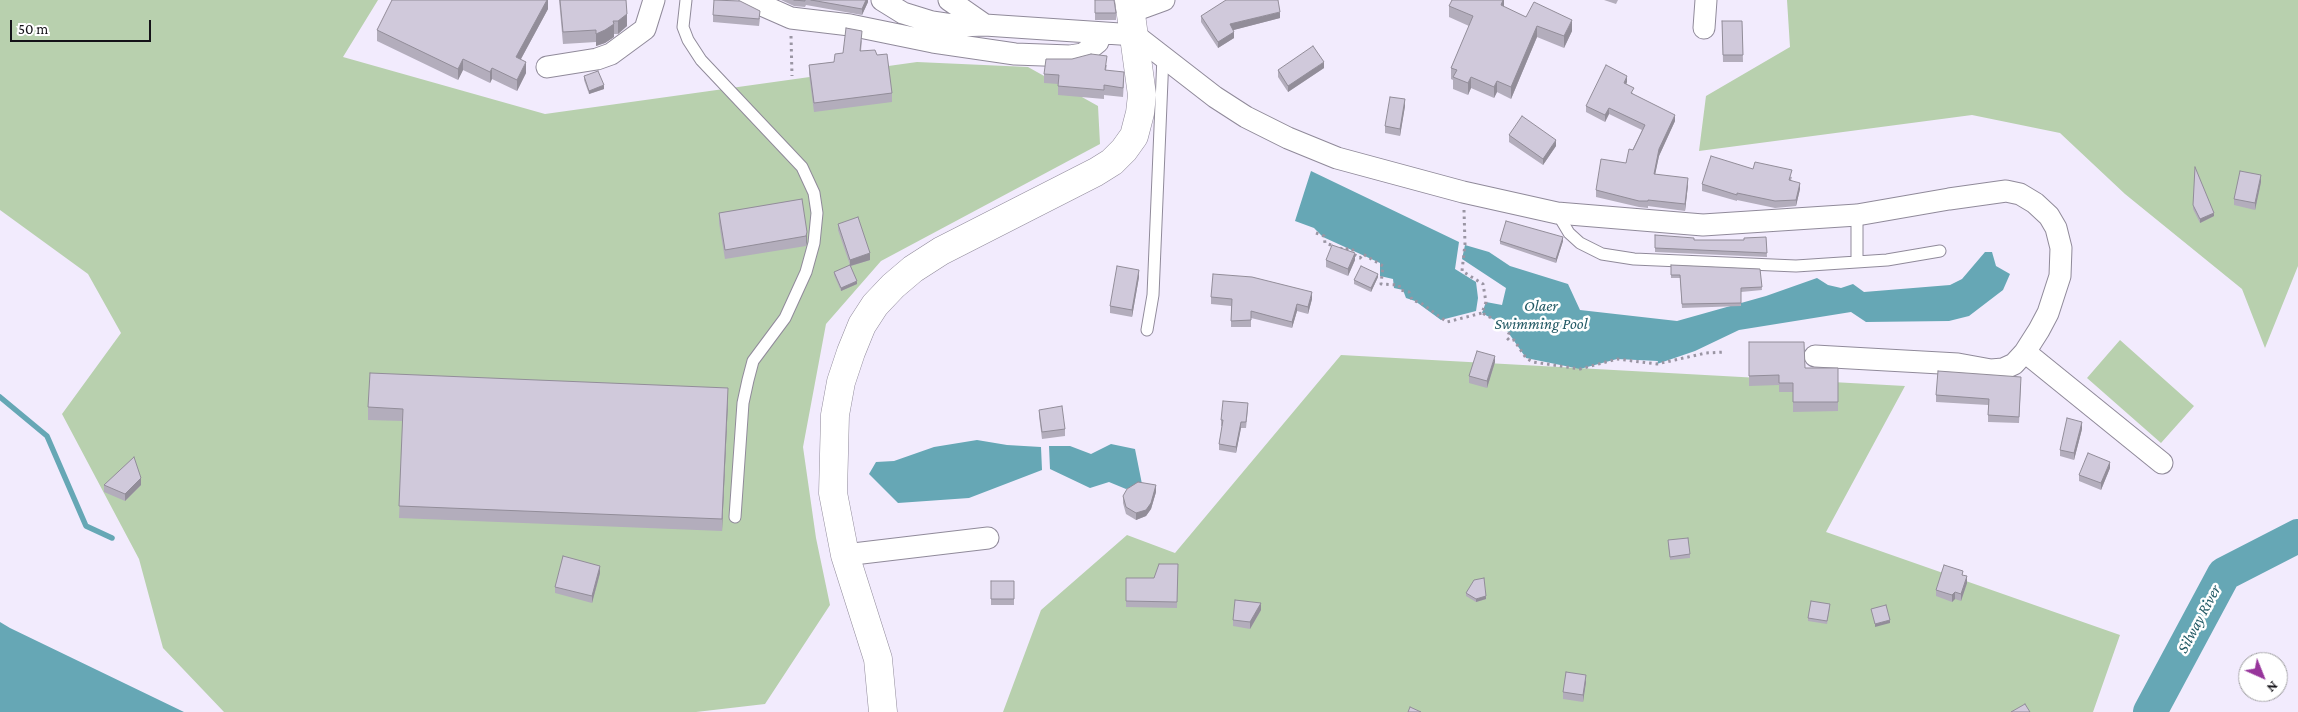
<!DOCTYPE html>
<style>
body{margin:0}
#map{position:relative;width:2298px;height:712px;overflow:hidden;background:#f2ebfd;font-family:"Crimson Pro",serif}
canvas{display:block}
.north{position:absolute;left:2238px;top:652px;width:50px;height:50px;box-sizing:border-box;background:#fff;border:1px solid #a1a0a3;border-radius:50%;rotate:136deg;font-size:14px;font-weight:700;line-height:20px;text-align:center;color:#141218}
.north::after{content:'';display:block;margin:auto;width:18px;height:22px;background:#97359b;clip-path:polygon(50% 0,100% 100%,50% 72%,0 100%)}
.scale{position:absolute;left:10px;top:20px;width:141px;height:22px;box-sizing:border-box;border:2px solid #141218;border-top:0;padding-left:6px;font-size:15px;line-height:18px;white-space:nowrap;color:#141218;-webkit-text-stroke:4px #fff;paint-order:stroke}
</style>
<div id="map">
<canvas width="2298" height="712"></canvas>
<div class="north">N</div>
<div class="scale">50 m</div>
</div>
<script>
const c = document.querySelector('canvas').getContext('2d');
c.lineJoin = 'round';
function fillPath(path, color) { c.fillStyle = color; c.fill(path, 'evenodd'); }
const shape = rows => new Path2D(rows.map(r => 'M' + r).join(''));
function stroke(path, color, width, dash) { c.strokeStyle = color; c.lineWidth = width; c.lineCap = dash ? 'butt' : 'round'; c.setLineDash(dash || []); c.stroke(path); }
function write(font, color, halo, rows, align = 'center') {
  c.font = font + ' "Crimson Pro",serif'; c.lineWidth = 5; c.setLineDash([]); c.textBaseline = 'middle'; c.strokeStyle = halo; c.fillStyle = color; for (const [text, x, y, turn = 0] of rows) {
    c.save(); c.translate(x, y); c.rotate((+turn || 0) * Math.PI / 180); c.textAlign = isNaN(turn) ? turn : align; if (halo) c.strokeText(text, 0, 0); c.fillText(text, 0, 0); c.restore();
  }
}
fillPath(shape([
 [0,0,378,0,343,57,545,114,917,62,1028,67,1098,106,1100,144,881,261,826,324,803,447,816,538,830,605,765,704,696,712,224,712,163,648,139,559,62,414,121,333,88,274,0,210],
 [1787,0,2298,0,2298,266,2265,348,2242,289,2125,194,2060,133,1972,115,1699,151,1706,96,1790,47],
 [2120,340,2194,406,2161,443,2087,378],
 [1341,355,1905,386,1826,532,2120,635,2093,712,1003,712,1041,610,1127,535,1175,553]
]), '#b8d0ae');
fillPath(shape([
 [1311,171,1459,242,1455,269,1476,282,1478,298,1476,311,1441,320,1415,301,1406,298,1403,290,1394,288,1393,279,1380,276,1380,263,1323,237,1314,228,1295,221],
 [1465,245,1489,252,1510,266,1568,284,1580,310,1677,321,1766,296,1817,278,1828,285,1841,288,1853,284,1864,292,1950,285,1962,279,1985,252,1992,252,1996,266,2010,274,2003,290,1969,316,1949,321,1866,322,1851,312,1739,330,1695,351,1657,364,1658,361,1617,359,1580,369,1526,358,1503,325,1482,313,1486,302,1502,305,1506,288,1462,259],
 [977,440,1007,445,1041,447,1042,470,969,498,898,503,869,474,876,462,894,461,934,447],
 [1111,444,1135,449,1142,484,1126,489,1109,482,1090,488,1050,469,1049,446,1070,446,1091,454],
 [0,622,10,628,184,712,0,712]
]), '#66a7b5');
stroke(shape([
 [0,397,47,436,86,526,112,538]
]), '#66a7b5', 5.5);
stroke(shape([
 [2150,712,2224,574,2298,536]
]), '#66a7b5', 34);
const lane = shape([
 [686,0,683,27,688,40,701,60,802,167,814,193,817,213,814,243,806,272,785,318,753,361,748,380,743,403,735,517],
 [1557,213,1569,233,1580,243,1602,254,1634,259,1796,266,1887,260,1940,251],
 [1857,215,1857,262],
 [1147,330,1153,295,1163,56]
]);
const street = shape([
 [750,0,791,18,850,25,933,42,1015,54,1070,56,1083,54,1098,42,1100,34],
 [882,0,903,13,932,22,959,26,985,25,1135,35,1215,97,1246,117,1288,138,1337,158,1463,192,1557,213,1703,225,1857,215,1949,199,2006,191,2020,194,2035,203,2049,216,2056,228,2061,248,2060,276,2048,313,2039,330,2025,352,2014,364,2003,369,1991,370,1958,364,1815,356],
 [949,0,985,25],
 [1131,12,1164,0],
 [1704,28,1706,0],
 [547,67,597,59,611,54,645,29,654,0],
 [2025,352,2162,463],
 [845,555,988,538]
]);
const secondary = shape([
 [883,712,878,659,845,555,833,493,835,415,841,382,851,352,862,325,875,305,893,286,913,269,941,251,1096,172,1112,162,1124,150,1134,136,1140,113,1142,95,1129,0]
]);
stroke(lane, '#908a9a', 13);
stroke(street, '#908a9a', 23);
stroke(secondary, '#908a9a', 29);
stroke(shape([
 [791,36,792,76],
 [1464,210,1465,244,1462,271,1483,284,1486,302,1482,313,1503,324,1509,333,1507,338,1510,341,1514,340,1526,358,1533,362,1580,369,1617,359,1657,364,1706,353,1725,352],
 [1316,233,1324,236,1325,243,1334,246],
 [1340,248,1344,250,1349,248,1355,251,1355,255,1360,258,1363,254,1383,266,1381,284,1399,285,1400,290,1409,292,1412,300,1421,303,1447,322,1482,313]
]), '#9a95a3', 3, [2.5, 4]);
stroke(lane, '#fff', 11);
stroke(street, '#fff', 21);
stroke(secondary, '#fff', 28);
fillPath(shape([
 [548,0,548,9,521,59,526,73,517,91,492,79,490,83,463,70,458,80,377,41,377,30],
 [559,0,626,0,627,26,618,34,614,34,614,37,605,43,596,46,596,42,563,44],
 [781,0,868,0,868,2,862,15,806,5,805,7,794,6],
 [1095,0,1116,13,1116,20,1095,20],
 [1504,0,1504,7,1526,17,1572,31,1564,48,1537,37,1511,99,1497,92,1494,98,1471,88,1468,95,1453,89,1453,80,1451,79,1451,68,1469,26,1449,17,1449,6],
 [1604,0,1618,0,1616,4],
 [713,15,760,18,759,26,713,22],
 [1201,16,1280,18,1233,30,1234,38,1218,48,1201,22],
 [1722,21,1742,21,1743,62,1723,62],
 [862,40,861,51,892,93,892,102,814,112,809,74,809,65,834,62,843,53],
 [1107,65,1106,70,1124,81,1123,97,1104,95,1104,99,1058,95,1058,84,1044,83,1044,74],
 [1324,68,1288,92,1278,77,1278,70],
 [584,76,604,89,589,94,584,80],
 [1627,82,1626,84,1634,95,1675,121,1659,156,1655,174,1688,185,1685,211,1648,206,1648,208,1639,207,1596,197,1596,190,1626,163,1642,130,1609,114,1605,122,1586,112,1586,106],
 [1405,106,1400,136,1385,133,1385,126],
 [1509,135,1556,146,1543,165,1509,142],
 [2195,167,2214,216,2200,223,2193,209],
 [1753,169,1792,177,1791,180,1800,189,1796,206,1775,208,1737,200,1737,201,1702,191,1702,184],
 [2261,182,2255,210,2234,205,2234,199],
 [802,199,807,242,806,246,725,259,719,223,719,213],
 [838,224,870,260,851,266,857,284,841,291,834,275,834,272,850,265,838,230],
 [1655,235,1694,240,1744,240,1766,237,1767,257,1655,252],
 [1500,241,1563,241,1556,263,1500,244],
 [1326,260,1355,260,1348,276,1326,267],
 [1671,265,1760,269,1762,290,1741,292,1741,306,1682,308,1680,278,1671,278],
 [1139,277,1132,317,1110,313,1110,306],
 [1378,277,1371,292,1354,284,1354,280],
 [1211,297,1312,299,1308,314,1297,311,1292,328,1251,318,1251,327,1231,327,1231,306,1211,304],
 [1749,342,1805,368,1838,368,1838,411,1793,412,1793,392,1779,392,1779,385,1749,386],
 [1495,362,1487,388,1469,383,1469,376],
 [2021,384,2019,423,1988,422,1988,405,1936,402,1936,395],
 [728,401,722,531,399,518,403,421,368,420,368,407],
 [1248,409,1246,428,1241,428,1236,453,1219,450,1219,444,1222,426,1221,426,1221,420],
 [1039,410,1065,429,1065,436,1042,439,1039,416],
 [2082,429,2074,460,2060,456,2060,450],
 [2110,468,2101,490,2079,481,2079,475],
 [104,485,141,485,125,501,104,492],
 [1156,492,1151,509,1146,516,1136,520,1126,514,1123,503,1123,496],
 [1668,544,1690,554,1690,558,1670,560],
 [1178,564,1177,608,1126,607,1126,578,1154,578],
 [600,573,592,603,555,593,555,587],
 [1963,575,1967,583,1961,601,1955,599,1952,602,1936,596,1936,590],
 [991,581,1014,581,1014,605,991,605],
 [1466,593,1486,599,1476,602,1466,596],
 [1830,608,1827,624,1808,621,1808,618],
 [1261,610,1250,629,1233,626,1233,620],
 [1586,682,1583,702,1563,699,1563,692]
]), '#b3adbc');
fillPath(shape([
 [547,0,548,0,548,9,516,68,516,57],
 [866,0,868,0,868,2,862,15,862,9],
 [1503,0,1504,0,1504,9,1501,5],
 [1280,12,1280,18,1230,31,1230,24],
 [627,14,627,26,618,34,618,21],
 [1572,20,1572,31,1564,48,1564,36],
 [614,24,614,37,605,43,596,46,596,34],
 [1537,26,1537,37,1511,99,1511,87],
 [1234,32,1234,38,1218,48,1218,42],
 [463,59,463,70,458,80,458,69],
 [526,62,526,73,517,91,517,80],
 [1324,62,1324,68,1288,92,1288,86],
 [492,68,492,79,490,83,490,72],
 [1627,76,1627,82,1624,90,1624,83],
 [1471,77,1471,88,1468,95,1468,83],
 [1497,81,1497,92,1494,98,1494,87],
 [604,85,604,89,589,94,589,91],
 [1405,99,1405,106,1400,136,1400,129],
 [1609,108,1609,114,1605,122,1605,115],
 [1675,115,1675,121,1659,156,1654,180,1654,174,1659,149],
 [1556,140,1556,146,1543,165,1543,159],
 [2261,175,2261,182,2255,210,2255,203],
 [1688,178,1688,185,1685,211,1685,204],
 [1800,183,1800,189,1796,206,1796,200],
 [2214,213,2214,216,2200,223,2200,219],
 [807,232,807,242,806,246,806,236],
 [1563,237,1563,241,1556,263,1556,259],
 [870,253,870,260,850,266,850,260],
 [1355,253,1355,260,1348,276,1348,269],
 [1139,270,1139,277,1132,317,1132,310],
 [1378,274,1378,277,1371,292,1371,288],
 [857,281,857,284,841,291,841,288],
 [1312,292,1312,299,1308,314,1308,307],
 [1297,304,1297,311,1292,328,1292,322],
 [1495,356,1495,362,1487,388,1487,381],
 [728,388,728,401,722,531,722,519],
 [1241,422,1241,428,1236,453,1236,447],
 [2082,422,2082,429,2074,460,2074,453],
 [2110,462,2110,468,2101,490,2101,483],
 [141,478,141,485,125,501,125,494],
 [1156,485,1156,492,1151,509,1146,516,1136,520,1136,513],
 [600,566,600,573,592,603,592,596],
 [1967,576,1967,583,1961,601,1961,594],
 [1955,592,1955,599,1952,602,1952,595],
 [1486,596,1486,599,1476,602,1476,599],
 [1261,603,1261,610,1250,629,1250,622],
 [1890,620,1890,623,1875,627,1875,624],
 [1586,675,1586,682,1583,702,1583,695]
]), '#928d99');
const building = shape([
 [392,0,547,0,516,57,526,62,517,80,492,68,490,72,463,59,458,69,377,30,392,0],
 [560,0,626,0,627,14,618,21,613,21,614,24,605,30,596,34,596,30,563,32,560,0],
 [714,0,740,1,760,11,759,19,713,15,714,0],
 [794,0,805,0,805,1,794,0],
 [811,0,866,0,862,9,811,0],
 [1095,0,1114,0,1116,13,1095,13,1095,0],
 [1226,0,1278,0,1280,12,1230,24,1234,32,1218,42,1201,16,1226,0],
 [1452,0,1503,0,1501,5,1526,17,1534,2,1572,20,1564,36,1537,26,1511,87,1497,81,1494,87,1471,77,1468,83,1453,77,1457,70,1451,68,1473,16,1449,6,1452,0],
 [1722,21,1742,21,1743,55,1723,55,1722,21],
 [846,28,862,31,860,51,875,50,877,55,887,54,892,93,814,103,809,65,834,62,835,54,843,53,846,28],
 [1313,46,1324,62,1288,86,1278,70,1313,46],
 [1091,54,1107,56,1105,70,1124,72,1123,88,1104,85,1104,90,1058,86,1059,75,1044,74,1046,59,1072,59,1091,54],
 [1606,65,1627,76,1624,83,1634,88,1631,93,1675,115,1659,149,1654,174,1688,178,1685,204,1648,200,1648,201,1639,201,1596,190,1601,159,1626,163,1629,149,1633,150,1645,125,1609,108,1605,115,1586,106,1606,65],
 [598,71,604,85,589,91,584,76,598,71],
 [1390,97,1405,99,1400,129,1385,126,1390,97],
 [1522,116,1556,140,1543,159,1509,135,1522,116],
 [1711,156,1753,169,1755,162,1792,170,1789,180,1800,183,1796,200,1775,201,1737,193,1737,195,1702,184,1711,156],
 [2195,167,2214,213,2200,219,2193,205,2195,167],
 [2240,171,2261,175,2255,203,2234,199,2240,171],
 [802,199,807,232,806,236,725,250,719,213,802,199],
 [858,217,870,253,850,260,838,224,858,217],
 [1506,221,1563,237,1556,259,1500,241,1506,221],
 [1655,235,1694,238,1694,240,1744,240,1744,238,1766,237,1767,253,1655,248,1655,235],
 [1332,245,1355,253,1348,269,1326,260,1332,245],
 [850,265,857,281,841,288,834,272,850,265],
 [1671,265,1760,269,1762,287,1741,288,1741,303,1682,304,1680,275,1671,275,1671,265],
 [1117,266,1139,270,1132,310,1110,306,1117,266],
 [1361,266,1378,274,1371,288,1354,280,1361,266],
 [1213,274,1252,277,1312,292,1308,307,1297,304,1292,322,1251,311,1251,320,1231,321,1232,299,1211,297,1213,274],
 [1749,342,1804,342,1805,368,1838,368,1838,402,1793,402,1793,383,1779,383,1779,375,1749,376,1749,342],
 [1477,351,1495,356,1487,381,1469,376,1477,351],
 [1938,371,2021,377,2019,417,1988,415,1989,399,1936,395,1938,371],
 [370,373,728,388,722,519,399,506,403,409,368,407,370,373],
 [1223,401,1248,403,1246,422,1241,422,1236,447,1219,444,1223,420,1221,420,1223,401],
 [1062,406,1065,429,1042,432,1039,410,1062,406],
 [2067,418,2082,422,2074,453,2060,450,2067,418],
 [2088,453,2110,462,2101,483,2079,475,2088,453],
 [134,457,141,478,125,494,104,485,134,457],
 [1138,482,1156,485,1151,503,1146,510,1136,513,1126,507,1123,496,1127,489,1138,482],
 [1688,538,1690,554,1670,557,1668,540,1688,538],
 [563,556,600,566,592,596,555,587,563,556],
 [1159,564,1178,564,1177,602,1126,601,1126,578,1154,578,1159,564],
 [1944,565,1963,571,1962,575,1967,576,1961,594,1955,592,1952,595,1936,590,1944,565],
 [1484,578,1486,596,1476,599,1466,593,1474,580,1484,578],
 [991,581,1014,581,1014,599,991,599,991,581],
 [1235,600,1261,603,1250,622,1233,620,1235,600],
 [1811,601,1830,604,1827,621,1808,618,1811,601],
 [1886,605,1890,620,1875,624,1871,609,1886,605],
 [1566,672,1586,675,1583,695,1563,692,1566,672],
 [2025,704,2030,712,2011,712,2025,704],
 [1410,707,1421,712,1408,712,1410,707]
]);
fillPath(building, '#d0c9db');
stroke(building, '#928d99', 1);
write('italic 16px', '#235a65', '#fff', [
 ["Olaer",1541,306],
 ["Swimming Pool",1541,324],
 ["Silway River",2199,619,-62]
]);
</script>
